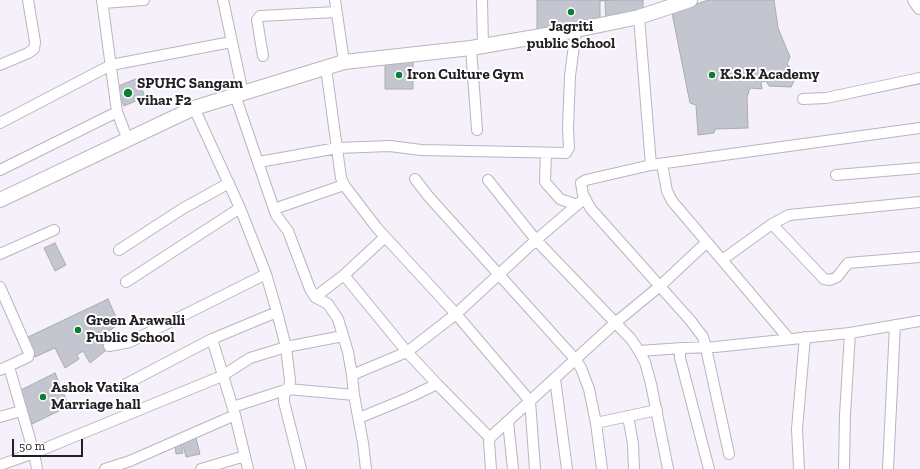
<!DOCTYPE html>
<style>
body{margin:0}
#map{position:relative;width:920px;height:469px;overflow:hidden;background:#f5f0fa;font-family:"Zilla Slab",serif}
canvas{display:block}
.scale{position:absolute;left:12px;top:439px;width:71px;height:18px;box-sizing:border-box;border:2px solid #222024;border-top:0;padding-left:5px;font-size:12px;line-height:14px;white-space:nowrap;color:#222024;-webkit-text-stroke:3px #fff;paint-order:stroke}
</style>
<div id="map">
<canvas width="920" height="469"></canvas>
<div class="scale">50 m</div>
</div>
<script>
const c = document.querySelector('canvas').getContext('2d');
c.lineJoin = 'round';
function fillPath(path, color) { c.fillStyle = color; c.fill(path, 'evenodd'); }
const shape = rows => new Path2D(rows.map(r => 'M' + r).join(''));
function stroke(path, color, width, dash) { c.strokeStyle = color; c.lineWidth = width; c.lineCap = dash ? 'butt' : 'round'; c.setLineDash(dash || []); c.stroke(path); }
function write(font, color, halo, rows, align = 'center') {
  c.font = font + ' "Zilla Slab",serif'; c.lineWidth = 4; c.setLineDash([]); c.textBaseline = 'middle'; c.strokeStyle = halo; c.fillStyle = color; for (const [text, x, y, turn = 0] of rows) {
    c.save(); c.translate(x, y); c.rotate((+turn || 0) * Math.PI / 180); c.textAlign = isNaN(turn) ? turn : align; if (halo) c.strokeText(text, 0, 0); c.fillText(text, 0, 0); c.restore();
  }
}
const building = shape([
 [537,0,605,0,606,23,537,35,537,0],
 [612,0,643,0,643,13,600,22,600,1,612,0],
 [708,0,774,0,778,28,790,57,787,64,797,75,791,87,769,86,766,81,761,82,762,89,750,88,747,97,748,128,715,129,714,133,698,135,696,105,690,103,672,13,708,0],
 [413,58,413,89,385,89,385,61,413,58],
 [138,78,145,97,124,106,116,87,138,78],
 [55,243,66,265,55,271,44,248,55,243],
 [108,299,119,324,103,335,110,347,90,363,83,351,77,355,79,359,65,368,55,348,35,357,26,338,108,299],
 [55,373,69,406,32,424,19,391,55,373],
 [196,438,200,454,186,457,182,441,196,438],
 [181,443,183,453,176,454,175,444,181,443]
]);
fillPath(building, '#c4c6cf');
stroke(building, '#a8abb4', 1);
const street = shape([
 [223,0,243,93],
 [335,0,344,62],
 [482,0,483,46],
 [103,3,144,0],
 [639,17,651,165],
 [471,48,477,130],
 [263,56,257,20,260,16,336,12],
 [0,65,28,53,34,49,35,42,28,0],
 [326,68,341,178,344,185,377,228,456,314,530,401,535,469],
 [235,95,276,215,288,231,310,289,315,297,328,304,338,319,348,352,352,375,354,395,363,443,366,469],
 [803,99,826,98,920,78],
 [194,108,240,208,266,274,277,312,286,347,290,381,289,387,284,395,284,402,301,469],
 [117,112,128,140],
 [0,123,111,65,231,42],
 [546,153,545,182,560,199,577,205],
 [259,162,337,148,390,146,421,150,566,153,569,148,568,128,570,76,576,30],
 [662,164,667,191,672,201,789,339],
 [0,170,117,112,102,0],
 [836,175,920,168],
 [415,179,429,197,576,360,581,368,589,389,596,423,602,469],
 [488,180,536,240,631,339,639,351,645,362,651,384,668,469],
 [274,209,344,185],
 [772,224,824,279,830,280,837,277,848,263,920,257],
 [119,250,182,209,229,183],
 [0,254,54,230],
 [722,260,772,224,789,215,920,202],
 [344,275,407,352,437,384,490,438],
 [126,282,240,208],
 [0,287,29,353,28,357,0,370],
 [315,297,344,275,385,237],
 [212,339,235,415,248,469],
 [109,346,130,342,266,274],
 [680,348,680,358,709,469],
 [639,351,683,348,715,347,850,333,920,321],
 [9,367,34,453,37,469],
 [352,375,407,352,456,314,536,240,585,198],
 [555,379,567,469],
 [126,384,212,339,277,312],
 [233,407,288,389,354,395],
 [628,416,633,444,634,469],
 [0,417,21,411],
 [359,418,410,397,437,384],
 [508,422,513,469],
 [596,423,657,410],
 [729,454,706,348,703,337,690,320,591,209,583,195,581,183,586,180,651,165,920,128],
 [0,465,34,453,222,376,250,358,286,347,343,336],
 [105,469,130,461,235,415],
 [201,469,245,456],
 [491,469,489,442,490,438,495,433,615,323,660,286,707,242],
 [799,469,797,429,805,337],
 [844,469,845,415,850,333],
 [888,469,895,325]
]);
const secondary = shape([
 [915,0,920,7],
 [0,200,194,108,344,62,471,48,576,30,639,17,690,0]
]);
stroke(street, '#b9b5be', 12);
stroke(secondary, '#b9b5be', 16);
stroke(street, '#fff', 10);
stroke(secondary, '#fff', 14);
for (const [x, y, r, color] of [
 [571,12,4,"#0c7d33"],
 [399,75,4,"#0c7d33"],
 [712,75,4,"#0c7d33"],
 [128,93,5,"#0c7d33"],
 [78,330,4,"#0c7d33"],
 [43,397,4,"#0c7d33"]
]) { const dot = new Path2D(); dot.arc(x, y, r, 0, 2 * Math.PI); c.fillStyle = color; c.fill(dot); stroke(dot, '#fff', 1.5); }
write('bold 15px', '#222024', '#fff', [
 ["Jagriti",571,27,"center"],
 ["public School",571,44,"center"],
 ["Iron Culture Gym",407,75],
 ["K.S.K Academy",720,75],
 ["SPUHC Sangam",137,84],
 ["vihar F2",137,101],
 ["Green Arawalli",86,321],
 ["Public School",86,338],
 ["Ashok Vatika",51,388],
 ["Marriage hall",51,405]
], 'left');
</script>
